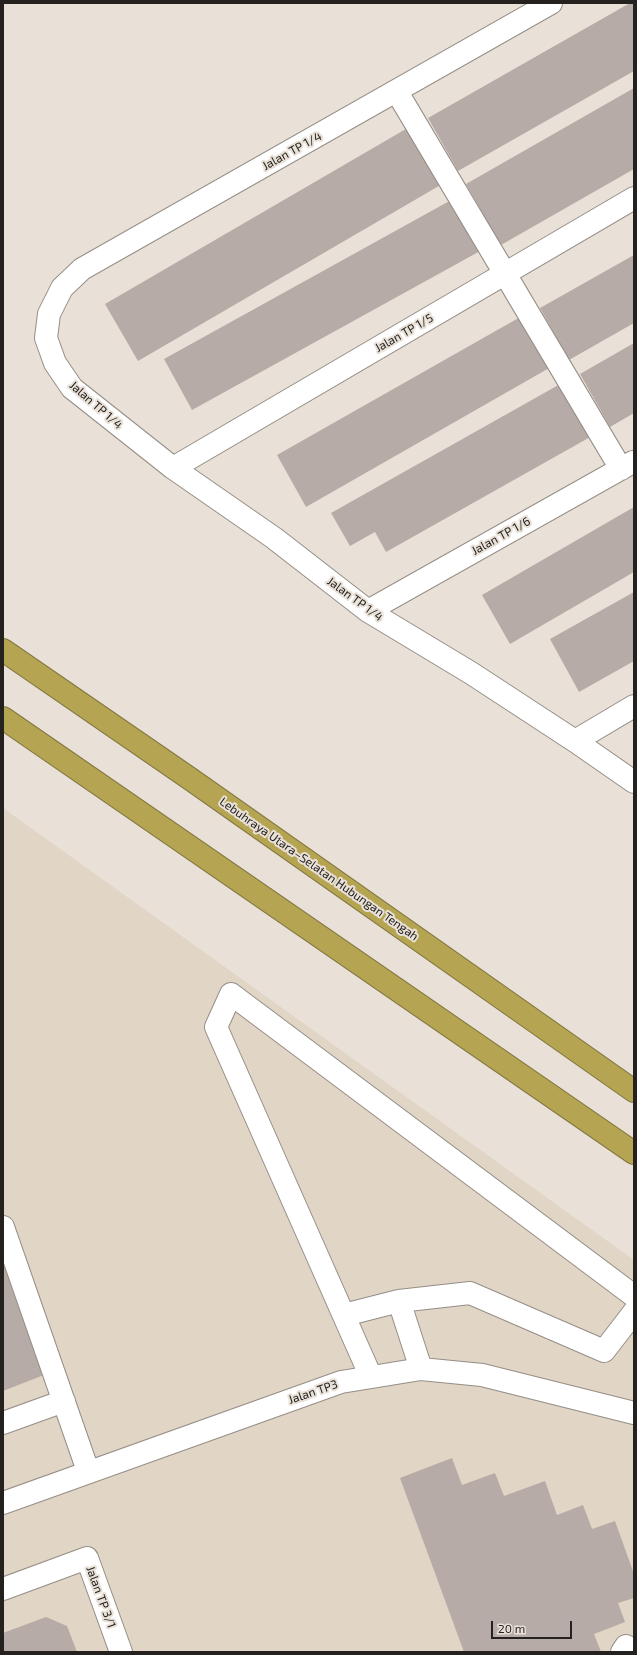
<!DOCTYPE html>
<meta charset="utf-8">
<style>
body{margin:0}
#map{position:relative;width:637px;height:1655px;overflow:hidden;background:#e9e1d8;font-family:"Exo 2",sans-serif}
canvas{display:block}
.frame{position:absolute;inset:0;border:4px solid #24211e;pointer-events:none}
.scale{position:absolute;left:491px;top:1621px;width:81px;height:18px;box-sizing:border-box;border:2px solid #24211e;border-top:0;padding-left:5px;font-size:12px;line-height:14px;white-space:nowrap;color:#24211e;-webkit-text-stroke:3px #e9e1d8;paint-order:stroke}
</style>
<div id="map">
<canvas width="637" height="1655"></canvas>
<div class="frame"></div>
<div class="scale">20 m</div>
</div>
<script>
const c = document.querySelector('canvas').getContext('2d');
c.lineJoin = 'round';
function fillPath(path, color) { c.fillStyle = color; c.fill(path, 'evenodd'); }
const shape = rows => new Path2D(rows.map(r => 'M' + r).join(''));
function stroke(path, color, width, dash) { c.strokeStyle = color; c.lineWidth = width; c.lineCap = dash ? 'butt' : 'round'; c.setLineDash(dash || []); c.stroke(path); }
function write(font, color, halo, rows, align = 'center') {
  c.font = font + ' "Exo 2",sans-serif'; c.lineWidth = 4; c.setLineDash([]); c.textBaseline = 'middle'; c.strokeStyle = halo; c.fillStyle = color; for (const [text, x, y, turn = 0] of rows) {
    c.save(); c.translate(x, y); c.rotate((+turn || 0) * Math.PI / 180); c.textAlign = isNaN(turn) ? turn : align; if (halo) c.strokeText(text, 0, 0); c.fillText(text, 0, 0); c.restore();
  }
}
fillPath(shape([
 [3,808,634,1260,634,1652,3,1652]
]), '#e1d5c6');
fillPath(shape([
 [630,3,634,3,634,71,458,171,428,118],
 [634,88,634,169,501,245,466,184],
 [411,126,444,183,138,361,105,304],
 [453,199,482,250,192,410,164,359],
 [634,255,634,323,569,360,540,308],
 [522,316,551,367,306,507,277,455],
 [634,343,634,413,610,427,580,374],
 [562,383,592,436,386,552,375,532,350,546,331,513],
 [634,507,634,572,510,644,482,595],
 [634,592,634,661,579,692,550,639],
 [3,1252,49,1373,3,1391],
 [452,1458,462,1485,495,1473,504,1496,545,1481,557,1515,583,1505,592,1529,615,1521,634,1574,634,1598,618,1603,625,1622,594,1634,601,1652,464,1652,400,1478],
 [46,1617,67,1626,77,1652,3,1652,3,1633]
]), '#b6aba6');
const minor = shape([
 [551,3,82,269,62,288,49,314,46,338,55,363,72,388,173,468,274,538,368,611,471,673,575,741,634,782],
 [397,92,621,469],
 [173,468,634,198],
 [368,611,633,462],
 [575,741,634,706],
 [3,1227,88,1471],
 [344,1315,399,1301],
 [421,1369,399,1301,470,1293,604,1351,634,1312],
 [371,1377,216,1027,231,994,634,1296],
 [3,1423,64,1401],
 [3,1503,341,1382,421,1369,482,1375,634,1413],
 [3,1589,87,1558,121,1652],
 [622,1652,626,1646,630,1652]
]);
const highway = shape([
 [3,650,189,778,634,1091],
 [3,718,634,1153]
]);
stroke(minor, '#958e86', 24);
stroke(highway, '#827740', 24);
stroke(minor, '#fff', 22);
stroke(highway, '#b5a552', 22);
write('12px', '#24211e', '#e9e1d8', [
 ["Jalan TP 1/4",292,151,-29],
 ["Jalan TP 1/5",404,333,-30],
 ["Jalan TP 1/4",96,405,41],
 ["Jalan TP 1/6",501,536,-29],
 ["Jalan TP 1/4",355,599,36],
 ["Lebuhraya Utara–Selatan Hubungan Tengah",319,869,35],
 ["Jalan TP3",313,1392,-19],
 ["Jalan TP 3/1",101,1597,70]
]);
</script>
